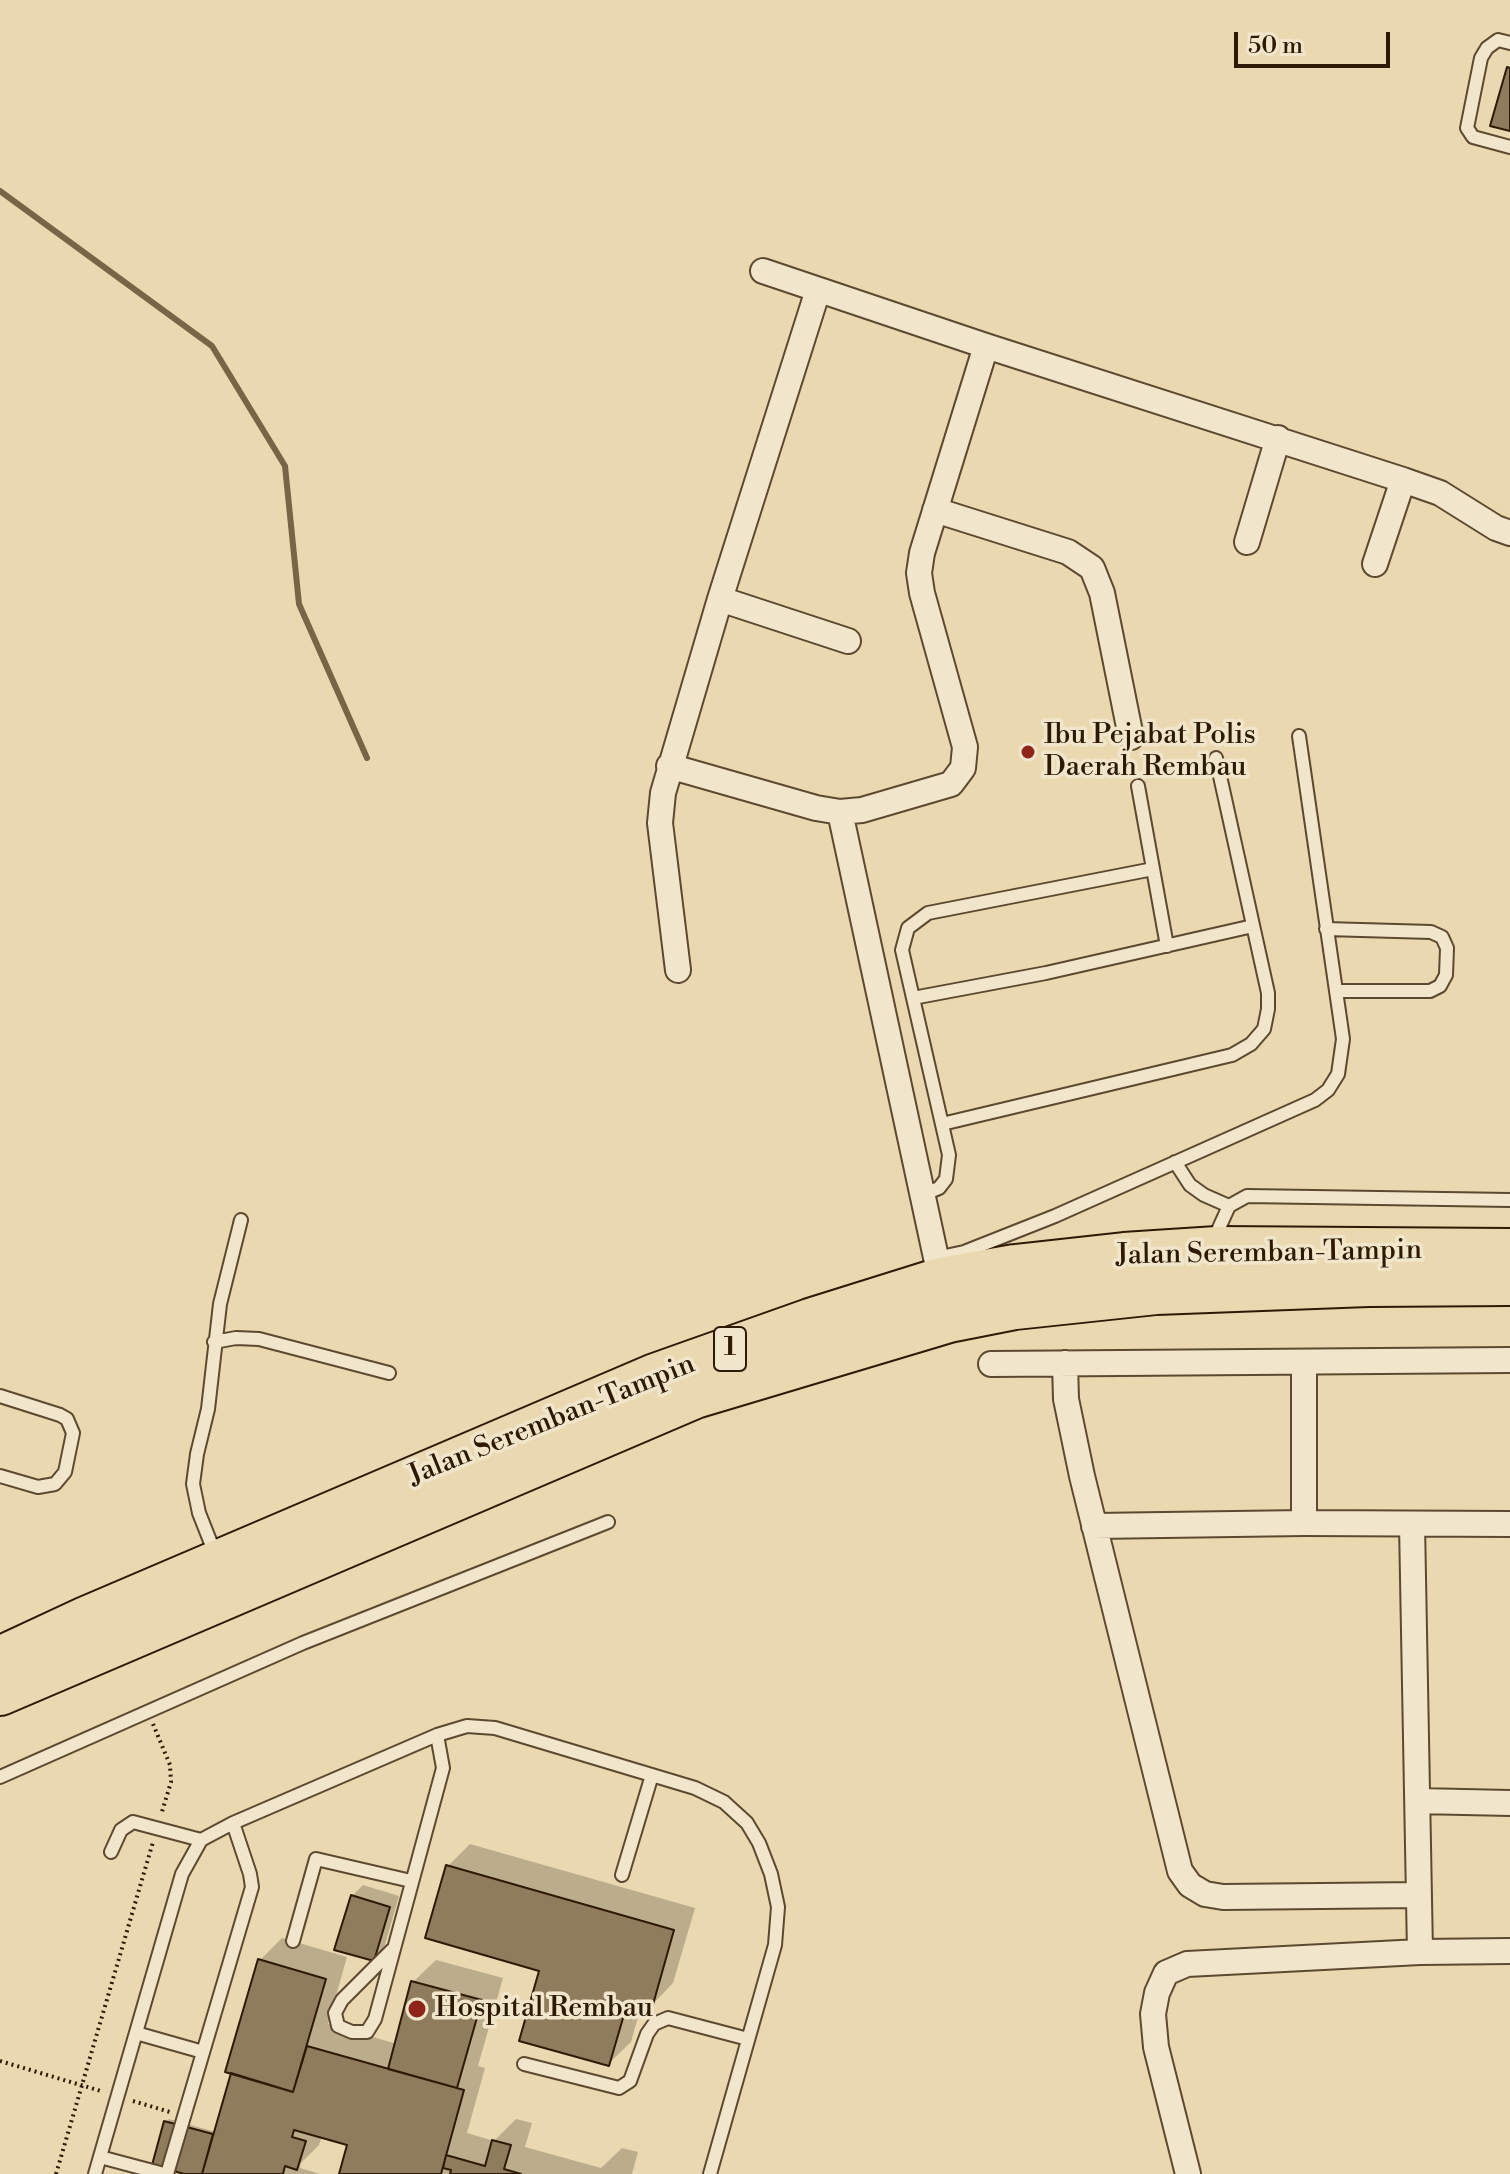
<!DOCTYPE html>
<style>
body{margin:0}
#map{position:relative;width:1510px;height:2174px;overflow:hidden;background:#ead8b0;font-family:"Libre Bodoni",serif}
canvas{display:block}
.scale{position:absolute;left:1234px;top:32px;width:156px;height:36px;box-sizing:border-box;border:4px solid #2d1904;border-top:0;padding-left:10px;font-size:24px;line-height:28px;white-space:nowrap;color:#2d1904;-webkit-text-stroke:6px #f1e6cc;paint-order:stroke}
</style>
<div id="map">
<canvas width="1510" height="2174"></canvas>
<div class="scale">50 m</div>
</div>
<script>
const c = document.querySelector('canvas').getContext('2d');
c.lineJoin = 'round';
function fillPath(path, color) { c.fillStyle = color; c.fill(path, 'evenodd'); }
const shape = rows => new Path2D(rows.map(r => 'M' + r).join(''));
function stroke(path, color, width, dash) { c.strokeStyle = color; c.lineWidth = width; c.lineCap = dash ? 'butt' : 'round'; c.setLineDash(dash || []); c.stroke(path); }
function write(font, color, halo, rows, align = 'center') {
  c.font = font + ' "Libre Bodoni",serif'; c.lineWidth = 7; c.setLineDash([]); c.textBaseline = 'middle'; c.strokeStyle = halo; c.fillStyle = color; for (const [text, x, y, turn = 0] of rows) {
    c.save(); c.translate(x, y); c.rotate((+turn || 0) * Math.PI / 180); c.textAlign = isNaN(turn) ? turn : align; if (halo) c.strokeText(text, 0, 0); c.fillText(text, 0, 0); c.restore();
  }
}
fillPath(shape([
 [470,1844,695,1908,673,1983,651,2006,642,2003,631,2042,608,2064,542,1969,448,1866],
 [363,1885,399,1896,384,1948,373,1959,352,1896],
 [282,1938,347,1957,328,2024,397,2044,413,1982,436,1960,503,1978,478,2066,485,2068,467,2133,494,2141,516,2119,532,2123,525,2147,601,2168,622,2148,638,2152,632,2174,341,2174,350,2144,322,2136,319,2145,301,2163,300,2168,320,2174,191,2174,166,2122,169,2119,216,2132,260,1960]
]), '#0003');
stroke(shape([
 [0,191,212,346,285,466,299,604,367,758]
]), '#786548', 6);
const building = shape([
 [1507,67,1510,68,1510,131,1490,126,1507,67],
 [446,1865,674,1930,652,2008,628,2001,609,2066,519,2041,539,1971,425,1938,446,1865],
 [351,1895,390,1907,374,1961,334,1950,351,1895],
 [258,1959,326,1979,293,2092,225,2072,258,1959],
 [411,1981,482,2000,457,2088,388,2069,411,1981],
 [307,2046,464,2090,441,2174,339,2174,347,2145,294,2130,292,2137,306,2141,297,2170,285,2166,283,2174,202,2174,231,2073,293,2092,307,2046],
 [164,2121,213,2134,202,2174,184,2174,152,2165,164,2121],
 [492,2140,511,2145,504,2169,521,2174,450,2174,451,2170,443,2168,446,2155,485,2166,492,2140]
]);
fillPath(building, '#8f7c5d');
stroke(building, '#2d1904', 2);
const lane = shape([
 [1510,43,1498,40,1487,48,1481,58,1467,128,1473,137,1510,147],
 [1138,786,1167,946],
 [1326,929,1431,932,1442,937,1447,948,1446,975,1440,986,1430,991,1337,991],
 [913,998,1046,973,1253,926],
 [942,1124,1232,1055,1251,1044,1264,1029,1268,1009,1268,993,1216,758],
 [1175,1162,1190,1185,1204,1195,1229,1206],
 [922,1195,939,1188,946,1179,949,1155,902,950,908,928,928,913,1153,869],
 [1217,1242,1219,1228,1229,1206,1247,1196,1510,1200],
 [936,1258,964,1252,1055,1216,1315,1100,1328,1090,1338,1074,1343,1039,1299,736],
 [214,1342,236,1338,259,1339,389,1373],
 [0,1396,60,1415,67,1419,73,1433,65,1472,55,1484,38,1487,0,1476],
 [216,1556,199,1513,193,1484,197,1454,208,1409,220,1304,241,1220],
 [0,1777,303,1643,608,1522],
 [111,1852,121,1830,133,1822,201,1840],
 [622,1875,652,1775],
 [293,1941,316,1859,411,1881],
 [392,1950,342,2000,335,2013,338,2026,352,2032,367,2032,375,2019,443,1768,437,1735],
 [136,2033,203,2052],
 [524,2064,619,2088,630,2081,647,2034,654,2024,668,2018,748,2039],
 [100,2157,164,2174],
 [95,2174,182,1874,201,1840,233,1823,437,1735,467,1726,495,1728,695,1788,724,1802,747,1823,759,1843,771,1874,778,1907,775,1945,710,2174],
 [167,2174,252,1887,250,1874,233,1823]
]);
const street = shape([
 [763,271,986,346,1403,480,1440,493,1496,528,1510,533],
 [935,510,1068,552,1092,568,1102,593,1131,737],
 [1247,542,1278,438],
 [1375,564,1403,480],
 [720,599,848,641],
 [669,766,816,808,840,812,862,810,951,784,963,768,965,747,922,593,919,573,922,553,986,346],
 [840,812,943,1290],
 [678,970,660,823,663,793,720,599,818,290],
 [1065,1363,1066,1399,1082,1476,1180,1871,1190,1885,1205,1894,1223,1897,1419,1895],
 [991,1364,1510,1360],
 [1304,1523,1304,1364],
 [1412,1524,1420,1952],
 [1094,1526,1304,1523,1510,1524],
 [1418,1801,1510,1803],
 [1188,2174,1156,2047,1153,2014,1157,1993,1166,1973,1187,1964,1420,1952,1510,1951]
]);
const highway = shape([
 [0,1659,86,1619,655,1376,810,1321,941,1280,1015,1267,1124,1255,1217,1249,1510,1251],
 [0,1693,695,1396,949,1320,1015,1307,1156,1292,1368,1284,1510,1283]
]);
stroke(lane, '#5c492f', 16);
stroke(street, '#5c492f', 28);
stroke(highway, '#2d1904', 48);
stroke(shape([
 [153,1724,170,1765,171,1782,161,1815],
 [0,2061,101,2091],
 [133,2101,170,2112],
 [56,2174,153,1842]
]), '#2d1904', 4, [2, 4]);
stroke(lane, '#f1e6cc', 12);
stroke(street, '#f1e6cc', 24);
stroke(highway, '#ead8b0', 44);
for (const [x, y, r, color] of [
 [1028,752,8,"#8f2418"],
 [417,2009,10,"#8f2418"]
]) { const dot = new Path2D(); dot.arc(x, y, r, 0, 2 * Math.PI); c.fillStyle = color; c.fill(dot); stroke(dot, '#f1e6cc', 3); }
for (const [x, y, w] of [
 [730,1349,32]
]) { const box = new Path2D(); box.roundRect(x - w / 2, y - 22, w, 44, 6); c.fillStyle = '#f1e6cc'; c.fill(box); stroke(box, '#2d1904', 2); }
write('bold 26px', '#2d1904', null, [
 ["1",730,1349]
]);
write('28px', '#2d1904', '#f1e6cc', [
 ["Ibu Pejabat Polis",1044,736],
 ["Daerah Rembau",1044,768],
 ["Hospital Rembau",435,2009]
], 'left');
write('28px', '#2d1904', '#f1e6cc', [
 ["Jalan Seremban-Tampin",1269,1254,-1],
 ["Jalan Seremban-Tampin",552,1421,-22]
]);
</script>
